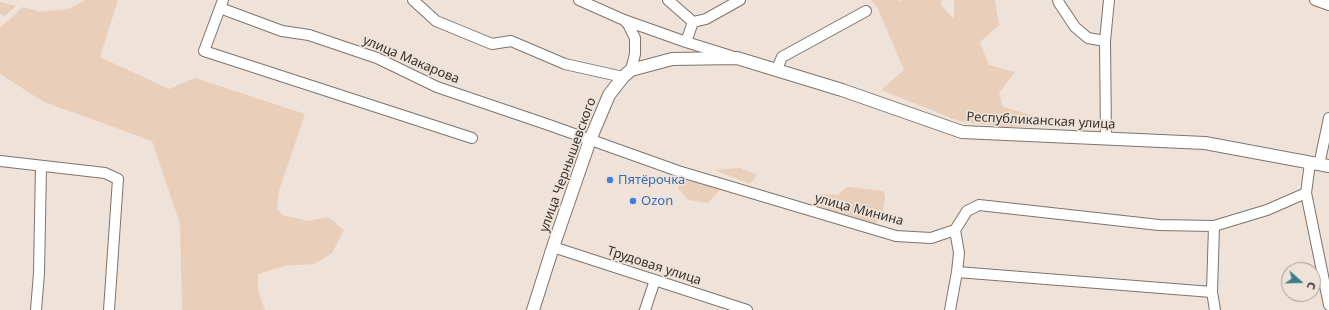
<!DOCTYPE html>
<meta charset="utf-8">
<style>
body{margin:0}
#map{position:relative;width:1329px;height:310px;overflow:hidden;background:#efe3d9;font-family:"Noto Sans",sans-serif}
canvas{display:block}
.north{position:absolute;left:1281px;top:262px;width:40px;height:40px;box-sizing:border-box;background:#efe3d9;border:1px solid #a69d95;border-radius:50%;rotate:110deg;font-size:11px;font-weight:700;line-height:16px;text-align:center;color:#38332f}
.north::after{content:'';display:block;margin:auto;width:14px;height:18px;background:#3a808c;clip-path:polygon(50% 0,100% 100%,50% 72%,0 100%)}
</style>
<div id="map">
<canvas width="1329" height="310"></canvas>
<div class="north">С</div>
</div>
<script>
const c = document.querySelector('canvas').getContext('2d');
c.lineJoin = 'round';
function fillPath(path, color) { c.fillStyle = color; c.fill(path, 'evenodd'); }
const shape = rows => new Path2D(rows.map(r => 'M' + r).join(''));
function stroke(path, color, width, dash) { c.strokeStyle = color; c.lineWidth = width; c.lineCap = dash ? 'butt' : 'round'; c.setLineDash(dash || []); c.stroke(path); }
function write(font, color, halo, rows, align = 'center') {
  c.font = font + ' "Noto Sans",sans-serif'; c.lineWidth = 3.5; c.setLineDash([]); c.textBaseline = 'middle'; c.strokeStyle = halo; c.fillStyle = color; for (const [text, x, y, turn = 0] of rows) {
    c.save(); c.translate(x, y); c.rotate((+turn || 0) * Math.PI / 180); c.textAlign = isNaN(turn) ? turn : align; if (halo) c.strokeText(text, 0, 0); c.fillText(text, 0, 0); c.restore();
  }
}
fillPath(shape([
 [85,0,118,0,100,57,169,89,195,78,305,114,279,191,277,209,282,215,309,221,328,217,344,230,332,253,314,264,284,266,258,274,258,290,265,310,182,310,180,224,152,141,44,102,0,74,0,28,23,7,41,12,69,9],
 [871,0,898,0,900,1,903,0,942,0,941,5,954,19,954,0,995,0,999,25,980,42,989,65,1015,72,999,93,1003,107,1067,125,1005,127,959,121,881,90,904,70,877,7],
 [0,2,16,6,5,16,0,14],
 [740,168,757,175,750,184,715,170],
 [680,177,721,189,708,203,688,200,678,188],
 [847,187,884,191,885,199,882,216,876,224,835,214,817,204,819,194,838,195]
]), '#e9ceb9');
const minor = shape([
 [223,0,204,51,472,138],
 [413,0,436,21,492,44,511,41,565,64,623,77],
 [579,0,624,20,686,42,731,56],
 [668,0,693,22],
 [1058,0,1059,3,1075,27,1088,38,1105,41,1106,138],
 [1315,0,1329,5],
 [220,8,282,31,309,35,377,58,437,87,549,125,678,171,896,236,931,238,955,230,967,211,979,205,1159,225,1214,226,1267,210,1306,193],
 [624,20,628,24,635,38,635,54,631,70],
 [693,22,706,19,740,0],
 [1105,41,1109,0],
 [686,42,693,22],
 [777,69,782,57,866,11],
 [0,161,105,173,118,179,109,310],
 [1310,163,1306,193,1329,305],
 [1319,165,1329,118],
 [553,247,747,310],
 [957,272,1212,292,1214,226],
 [1212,292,1215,310],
 [36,310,39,273,41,166],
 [645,310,655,280],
 [950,310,957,272,959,253,955,230]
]);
const tertiary = shape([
 [533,310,553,247,590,140,609,95,623,77,631,70,672,59,737,58,842,90,962,132,1205,143,1329,166]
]);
stroke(minor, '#7f746b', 12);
stroke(tertiary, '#7f746b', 14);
stroke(minor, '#fff', 10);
stroke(tertiary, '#fff', 12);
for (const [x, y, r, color] of [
 [610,180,4,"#3f7fe0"],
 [633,201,4,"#3f7fe0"]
]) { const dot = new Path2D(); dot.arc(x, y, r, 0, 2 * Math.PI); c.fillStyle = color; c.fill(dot); stroke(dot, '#efe3d9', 1.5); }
write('13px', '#38332f', '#efe3d9', [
 ["улица Макарова",411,60,23],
 ["Республиканская улица",1041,121,3],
 ["улица Чернышевского",568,165,-70],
 ["улица Минина",859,210,15],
 ["Трудовая улица",654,266,18]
]);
write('13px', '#366cbe', '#efe3d9', [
 ["Пятёрочка",618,180],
 ["Ozon",641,201]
], 'left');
</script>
